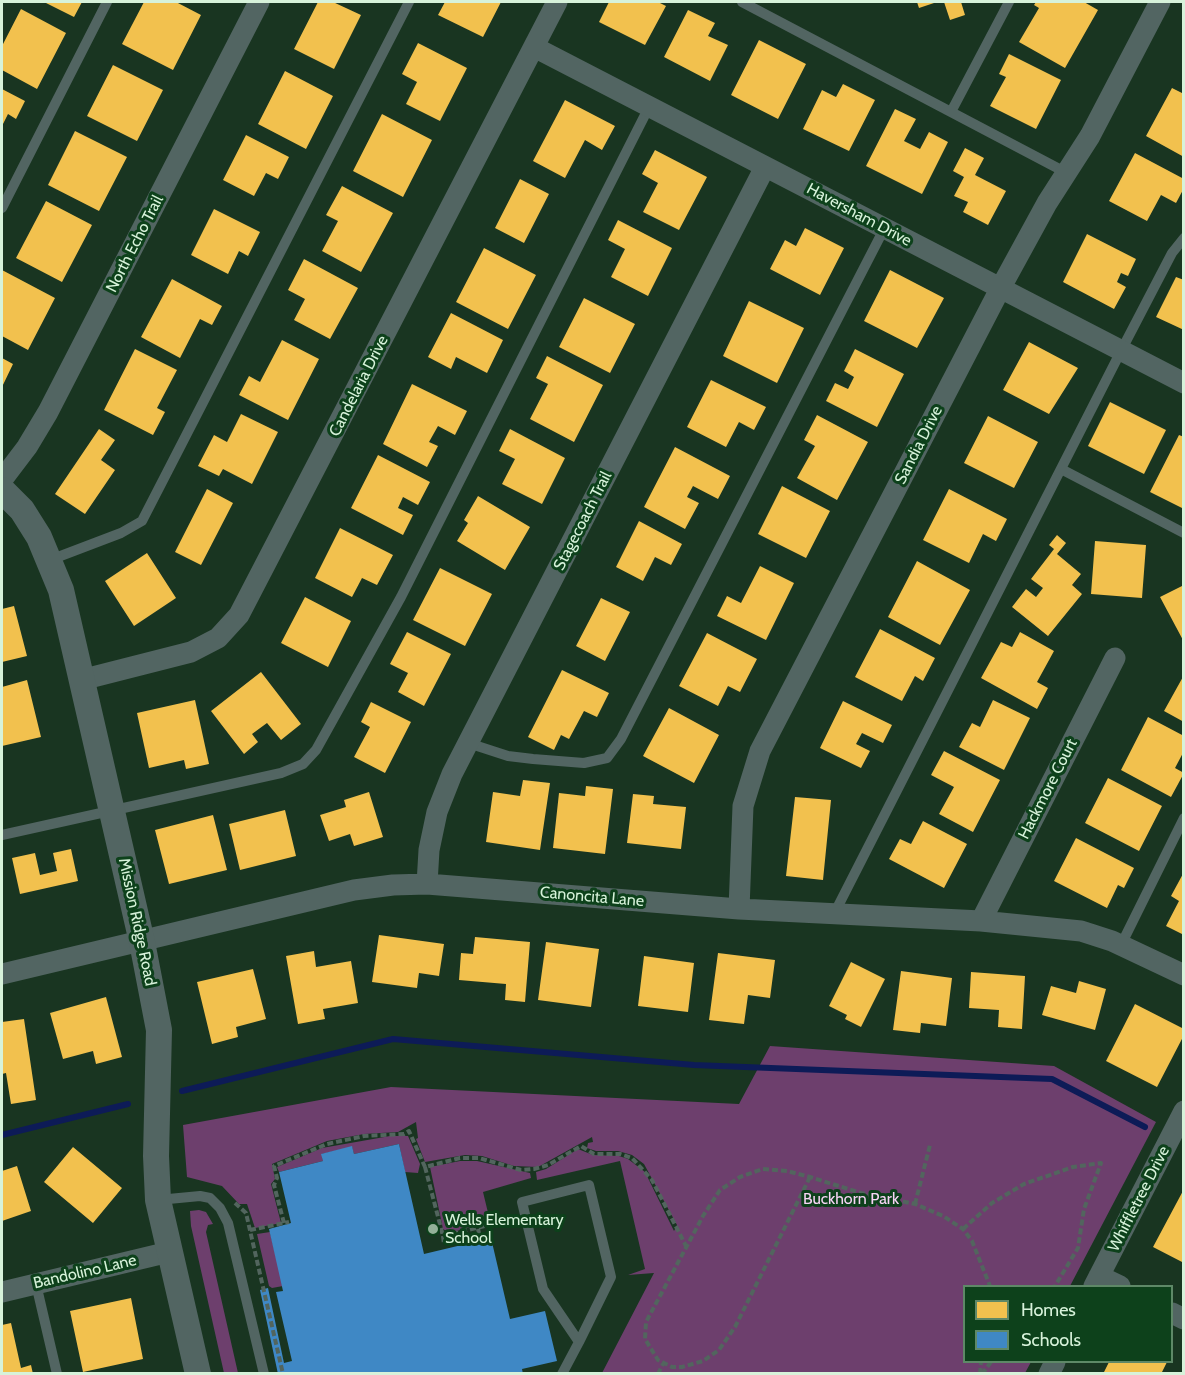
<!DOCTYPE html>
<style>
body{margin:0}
#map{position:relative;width:1185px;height:1375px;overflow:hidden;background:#193521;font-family:Cabin,sans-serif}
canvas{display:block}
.frame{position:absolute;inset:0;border:3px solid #d7f2da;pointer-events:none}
.legend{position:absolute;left:963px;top:1285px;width:210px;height:78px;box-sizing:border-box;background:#0d411b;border:2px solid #5e8867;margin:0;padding:8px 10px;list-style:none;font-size:18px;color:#d7f2da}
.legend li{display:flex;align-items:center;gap:12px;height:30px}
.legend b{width:30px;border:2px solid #5e8867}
</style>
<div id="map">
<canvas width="1185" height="1375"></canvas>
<div class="frame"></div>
<ul class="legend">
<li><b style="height:16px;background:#f2c14e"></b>Homes</li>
<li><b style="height:16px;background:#3f88c5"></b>Schools</li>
</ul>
</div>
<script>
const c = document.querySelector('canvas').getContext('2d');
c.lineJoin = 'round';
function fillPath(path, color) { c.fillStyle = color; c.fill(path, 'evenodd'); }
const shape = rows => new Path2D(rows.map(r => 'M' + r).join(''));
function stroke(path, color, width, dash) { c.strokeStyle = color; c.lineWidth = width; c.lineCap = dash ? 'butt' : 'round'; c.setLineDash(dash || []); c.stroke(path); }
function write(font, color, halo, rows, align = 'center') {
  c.font = font + ' Cabin,sans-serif'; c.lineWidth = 6; c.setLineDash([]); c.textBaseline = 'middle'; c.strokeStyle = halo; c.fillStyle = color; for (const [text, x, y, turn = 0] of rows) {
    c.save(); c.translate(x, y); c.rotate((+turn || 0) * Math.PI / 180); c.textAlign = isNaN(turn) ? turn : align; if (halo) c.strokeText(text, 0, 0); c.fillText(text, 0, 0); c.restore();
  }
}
fillPath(shape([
 [770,1046,1054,1066,1156,1122,1070,1286,964,1286,964,1362,1031,1362,1025,1373,602,1373,654,1273,628,1275,645,1269,620,1161,537,1180,536,1172,546,1169,578,1149,593,1155,619,1156,628,1159,645,1172,674,1231,677,1225,644,1164,632,1155,618,1151,596,1151,587,1148,588,1143,593,1142,592,1137,538,1167,514,1166,482,1156,465,1155,425,1162,416,1139,418,1138,416,1122,398,1132,364,1134,327,1141,272,1164,275,1179,271,1184,281,1223,255,1228,247,1204,239,1204,222,1186,187,1177,183,1125,391,1087,739,1104],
 [390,1136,408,1136,420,1164,418,1173,405,1172,399,1144,354,1154,352,1147,322,1154,323,1161,279,1172,277,1167,322,1148],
 [460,1161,477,1161,530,1173,531,1178,483,1192,490,1221,450,1233,443,1229,430,1167],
 [199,1210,206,1212,213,1224,208,1225,206,1232,238,1373,224,1373,191,1226,190,1211],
 [270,1232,283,1286,272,1288,269,1286,257,1234]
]), '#6d3f6d');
fillPath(shape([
 [44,2,82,2,74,17],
 [144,2,176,2,201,15,173,70,122,44],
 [318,2,333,2,361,15,334,69,294,49],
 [445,2,501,2,483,37,438,15],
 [609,2,658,2,666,6,645,45,599,22],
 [917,2,937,2,919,8],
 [944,2,961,2,965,15,950,20],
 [1036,2,1084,2,1098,10,1065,68,1019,42,1039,8,1034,5],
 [21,9,66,33,37,89,2,70,2,46],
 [688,10,715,23,708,36,728,45,710,81,664,57],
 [759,40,806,64,778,119,731,95],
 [418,43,467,68,440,121,406,104,417,82,402,74],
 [1009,54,1061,80,1036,129,990,106,1006,77,999,74],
 [113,65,163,90,137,141,87,116],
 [285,71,333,96,306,149,258,124],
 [843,84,875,100,849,151,803,129,822,90,836,97],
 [1172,88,1184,94,1184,157,1146,136],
 [2,89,25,101,16,119,8,114,2,126],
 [565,100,615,126,602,150,585,140,565,178,533,161],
 [895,109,916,119,904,141,920,149,929,132,948,142,922,194,866,166],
 [382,114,432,140,403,197,353,171],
 [75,131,127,157,99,211,48,185],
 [246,135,289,157,278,179,266,173,254,196,223,180],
 [965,148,984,158,975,175,1006,191,988,225,963,212,968,202,954,196,964,177,953,171],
 [655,150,707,177,679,230,643,212,658,183,642,174],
 [1135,153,1184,179,1184,188,1176,203,1161,195,1147,221,1109,201],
 [520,179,549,194,524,243,495,228],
 [342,186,393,213,361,272,322,251,338,221,326,215],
 [46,201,92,225,62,282,16,258],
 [214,209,260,232,248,256,239,251,228,274,191,255],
 [618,220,672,248,648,296,611,277,625,249,608,240],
 [805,228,844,248,820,295,770,269,785,240,796,246],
 [1087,234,1136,259,1128,276,1121,273,1117,282,1126,287,1114,309,1063,282],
 [484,248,536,275,508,329,456,302],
 [304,259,358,288,330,339,294,320,305,299,288,290],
 [2,270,55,298,28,350,2,336],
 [890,270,944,298,917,348,864,321],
 [1176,277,1184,280,1184,330,1156,317],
 [172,279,222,306,212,325,200,319,180,358,141,337],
 [584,298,635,324,610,373,559,347],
 [749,301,804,328,777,383,723,356],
 [451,313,503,340,487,373,456,357,451,369,428,357],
 [282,340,319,359,288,420,239,395,249,376,260,382],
 [1029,342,1078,368,1049,414,1003,390],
 [135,349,177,370,157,408,165,412,153,435,104,410],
 [855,349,904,374,877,427,826,401,835,383,848,389,854,377,844,371],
 [547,356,603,385,574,442,530,419,548,384,536,378],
 [2,358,13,364,2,387],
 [711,380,766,407,754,430,739,422,726,447,687,427],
 [412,384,467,411,455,435,438,426,429,442,438,446,427,467,383,444],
 [1110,402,1166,430,1144,474,1088,446],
 [241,414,278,432,252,484,223,469,219,476,198,466,214,435,227,442],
 [817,415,868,442,837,500,797,478,815,446,804,440],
 [988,416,1038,442,1014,488,964,463],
 [99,429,115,440,101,460,115,470,85,514,55,494],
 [510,429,565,458,542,504,502,484,515,459,499,451],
 [1179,435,1184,437,1184,509,1150,492],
 [675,447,730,476,718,499,693,486,687,497,699,503,685,529,644,507],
 [378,455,430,482,418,505,403,497,398,508,413,515,403,535,351,508],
 [782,486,830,511,806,558,758,534],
 [207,489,233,503,201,565,175,552],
 [949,489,1007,519,996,541,983,534,969,563,923,540],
 [478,496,530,527,505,570,457,541,468,523,464,520],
 [639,521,682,544,671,565,655,557,643,581,616,567],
 [340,528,393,555,377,585,362,578,352,597,315,578],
 [1057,535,1066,543,1057,554,1081,574,1072,585,1082,594,1048,636,1012,607,1026,589,1036,597,1043,588,1031,579,1054,549,1049,545],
 [1095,541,1146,545,1142,598,1091,594],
 [147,553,176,598,134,626,105,581],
 [917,561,970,590,940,645,888,617],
 [760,566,794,583,766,640,717,616,727,596,741,603],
 [440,568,492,594,465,646,413,620],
 [1184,585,1184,642,1160,597],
 [305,597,351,621,328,667,281,643],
 [601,598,630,612,605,661,576,646],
 [14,606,27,656,2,662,2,609],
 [880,629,935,658,923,681,915,676,902,701,855,677],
 [407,632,451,654,424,706,398,692,408,673,390,664],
 [1020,632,1054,651,1037,682,1048,688,1037,709,981,678,1001,642,1012,647],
 [707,633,757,659,740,692,728,686,718,706,679,686],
 [562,670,609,693,597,717,584,711,569,739,561,735,554,750,528,737],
 [261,672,301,724,281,740,267,723,252,734,258,742,244,754,211,711],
 [1184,675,1184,722,1164,711],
 [27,680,41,737,2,746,2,687],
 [195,700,209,764,186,769,184,760,149,768,137,713],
 [993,700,1030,718,1004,770,959,747,972,723,980,727],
 [843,701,892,725,883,743,862,733,856,744,870,751,861,768,820,748],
 [371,702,411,722,385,773,354,757,370,727,361,722],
 [669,708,719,735,694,783,643,756],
 [1148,717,1184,736,1184,751,1175,768,1184,773,1171,797,1121,770],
 [944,751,1000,780,973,832,939,814,954,787,931,775],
 [1108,778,1162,806,1139,851,1085,823],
 [523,780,550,783,540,850,486,842,493,792,520,796],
 [586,786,613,789,605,854,553,848,559,793,585,796],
 [369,792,383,837,354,846,350,834,329,841,320,815,346,807,344,800],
 [633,794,654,796,653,804,686,807,681,849,627,843],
 [795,797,831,800,823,880,786,876],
 [285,810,296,856,240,870,229,824],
 [213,815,227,870,169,884,155,830],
 [923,821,967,844,944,888,889,859,900,839,911,844],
 [1076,838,1134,868,1124,888,1118,885,1107,908,1054,881],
 [71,849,78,881,20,894,12,858,35,853,40,875,57,871,53,853],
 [1184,872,1184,935,1166,926,1179,901,1171,896],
 [379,935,444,944,439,976,419,973,417,988,372,982],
 [475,937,530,942,525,1002,505,1000,506,984,459,980,461,953,473,954],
 [546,942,599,949,591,1007,538,1000],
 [314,951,316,967,351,961,358,1003,323,1009,325,1019,298,1024,286,956],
 [718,953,775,960,770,998,748,995,744,1024,709,1020],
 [644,956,694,963,688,1012,638,1006],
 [851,962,885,979,861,1027,845,1019,847,1015,829,1006],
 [253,969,266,1019,236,1027,238,1037,212,1044,197,982],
 [901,971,952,978,946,1026,921,1023,920,1033,893,1030],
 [971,972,1025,976,1022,1029,998,1027,999,1010,969,1008],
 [1079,981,1106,989,1095,1030,1042,1015,1051,986,1076,993],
 [106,997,122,1057,96,1064,93,1051,63,1059,50,1013],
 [1135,1004,1184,1029,1184,1035,1157,1087,1106,1061],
 [24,1019,36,1100,11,1104,6,1073,2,1074,2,1022],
 [73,1147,122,1188,93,1223,44,1182],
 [17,1166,31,1211,2,1221,2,1171],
 [1184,1189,1184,1263,1153,1247],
 [131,1298,143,1359,83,1372,70,1311],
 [11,1323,21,1368,31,1365,33,1374,2,1374,2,1325],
 [1109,1362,1167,1362,1161,1374,1103,1374]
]), '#f2c14e');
fillPath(shape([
 [399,1144,424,1254,491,1238,510,1319,545,1311,557,1361,522,1369,523,1374,278,1374,260,1290,268,1288,284,1363,292,1361,276,1292,283,1291,269,1229,291,1223,279,1172,323,1161,321,1154,352,1146,354,1154]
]), '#3f88c5');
stroke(shape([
 [182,1091,393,1039,694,1065,1052,1079,1145,1127],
 [2,1135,128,1104]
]), '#0d1b57', 6);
stroke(shape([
 [425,1167,443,1236,489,1225],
 [810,1177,735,1327,719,1350,703,1361,682,1367,672,1367,658,1360,645,1339,646,1322,703,1216,720,1190,740,1177,763,1169,787,1171,810,1177,861,1193,915,1204,943,1216,963,1229,972,1241,990,1286],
 [235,1203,246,1213,283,1374],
 [915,1204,930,1145],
 [284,1223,274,1185,277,1178,274,1166,327,1144,364,1136,404,1134,409,1131,425,1167,460,1158,479,1158,521,1170,534,1169,548,1165,581,1146,594,1154,620,1154,632,1158,652,1180,686,1246],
 [478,1229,480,1237],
 [963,1229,992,1203,1024,1184,1073,1167,1101,1163,1084,1209,1078,1248,1055,1286],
 [250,1230,289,1222],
 [443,1236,444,1244],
 [658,1374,663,1364],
 [980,1374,981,1362],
 [982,1374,991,1362]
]), '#52655e', 4, [6, 3]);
stroke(shape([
 [742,2,1065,172],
 [952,110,1009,2],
 [2,208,107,2],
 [1061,469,1184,533],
 [50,560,121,533,142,521,409,2],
 [468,743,508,756,533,759,584,763,607,758,621,739,884,229],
 [2,835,281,773,303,764,316,750,401,597,649,107],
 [834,914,1121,351,1172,253,1184,238],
 [1121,945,1184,818],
 [158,1200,200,1196,210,1198,220,1208,228,1223,264,1374],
 [36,1284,57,1374],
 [562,1374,579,1342,611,1277,589,1185,522,1202,543,1289,579,1342]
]), '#526562', 10);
stroke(shape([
 [534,47,1184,383],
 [2,480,27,447,48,412,259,2],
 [81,680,191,652,218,638,239,615,557,2],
 [427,884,429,850,437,812,452,774,765,167],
 [739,909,743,806,760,751,1000,289,1047,203,1090,136,1160,2],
 [981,921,1115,658],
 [2,974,354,890,393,885,427,884,739,909,981,921,1081,931,1112,941,1184,975],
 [1099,1276,1120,1286],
 [1094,1286,1184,1111],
 [2,1292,169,1252],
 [1172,1313,1184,1319],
 [1049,1374,1055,1362]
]), '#526562', 21);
stroke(shape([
 [2,490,22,510,39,537,61,590,142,942,159,1030,156,1156,158,1200,198,1374]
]), '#526562', 26);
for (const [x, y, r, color] of [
 [433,1229,6,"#94b099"]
]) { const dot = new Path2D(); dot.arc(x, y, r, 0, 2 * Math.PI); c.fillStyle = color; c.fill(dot); stroke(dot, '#0d411b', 2); }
write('16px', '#d7f2da', '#0d411b', [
 ["Haversham Drive",859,215,28],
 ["North Echo Trail",135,244,-63],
 ["Candelaria Drive",359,386,-63],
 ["Sandia Drive",919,445,-63],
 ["Stagecoach Trail",583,521,-63],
 ["Hackmore Court",1048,789,-63],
 ["Canoncita Lane",592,897,5],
 ["Mission Ridge Road",137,922,78],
 ["Whiffletree Drive",1139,1199,-63],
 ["Bandolino Lane",85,1272,-13]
]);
write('16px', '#f8d4f6', '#0d411b', [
 ["Buckhorn Park",851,1199]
]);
write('16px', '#d7f2da', '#0d411b', [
 ["Wells Elementary",445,1220],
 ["School",445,1238]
], 'left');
</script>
